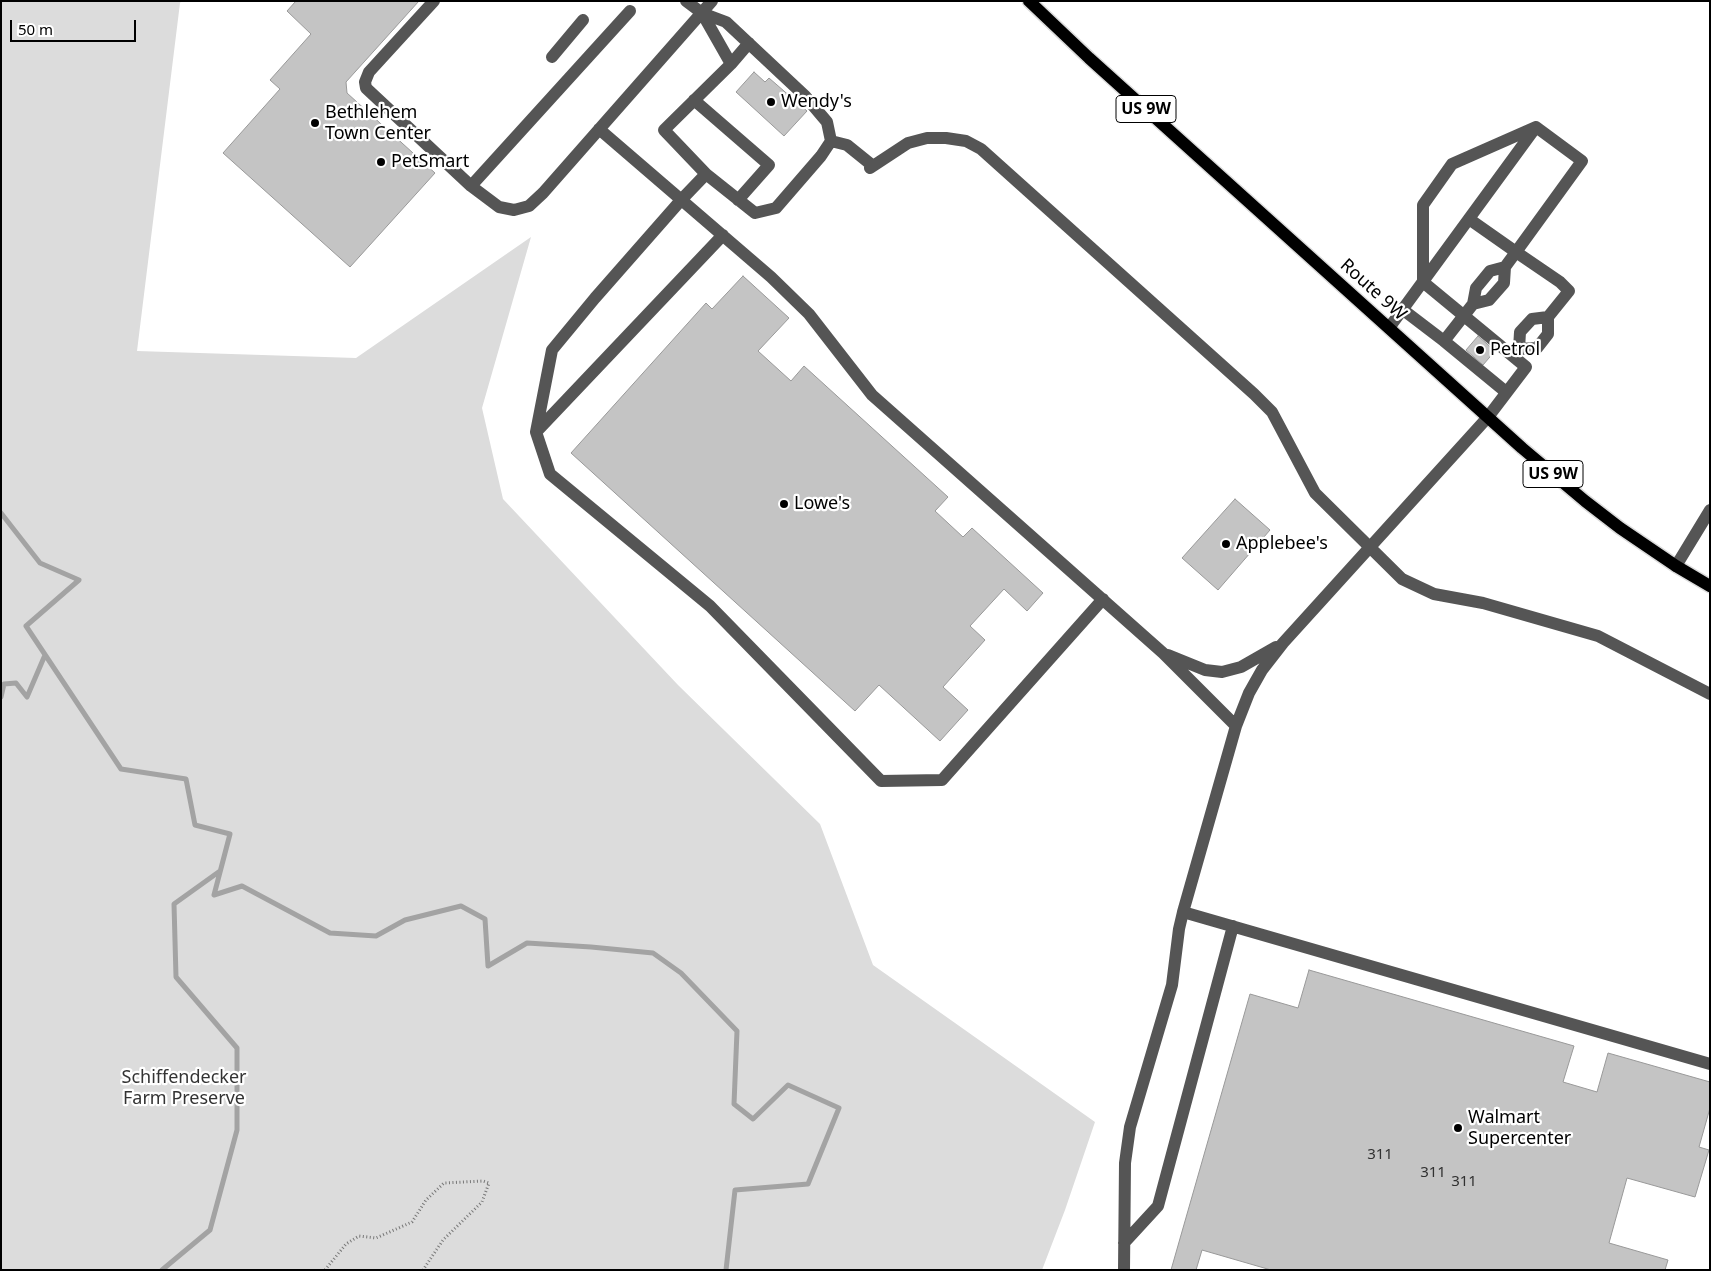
<!DOCTYPE html>
<style>
body{margin:0}
#map{position:relative;width:1711px;height:1271px;overflow:hidden;background:#fff;font-family:"Noto Sans",sans-serif}
canvas{display:block}
.frame{position:absolute;inset:0;border:2px solid #000;pointer-events:none}
.scale{position:absolute;left:10px;top:20px;width:126px;height:22px;box-sizing:border-box;border:2px solid #000;border-top:0;padding-left:6px;font-size:15px;line-height:18px;white-space:nowrap;color:#000;-webkit-text-stroke:4px #fff;paint-order:stroke}
</style>
<div id="map">
<canvas width="1711" height="1271"></canvas>
<div class="frame"></div>
<div class="scale">50 m</div>
</div>
<script>
const c = document.querySelector('canvas').getContext('2d');
c.lineJoin = 'round';
function fillPath(path, color) { c.fillStyle = color; c.fill(path, 'evenodd'); }
const shape = rows => new Path2D(rows.map(r => 'M' + r).join(''));
function stroke(path, color, width, dash) { c.strokeStyle = color; c.lineWidth = width; c.lineCap = dash ? 'butt' : 'round'; c.setLineDash(dash || []); c.stroke(path); }
function write(font, color, halo, rows, align = 'center') {
  c.font = font + ' "Noto Sans",sans-serif'; c.lineWidth = 4.5; c.setLineDash([]); c.textBaseline = 'middle'; c.strokeStyle = halo; c.fillStyle = color; for (const [text, x, y, turn = 0] of rows) {
    c.save(); c.translate(x, y); c.rotate((+turn || 0) * Math.PI / 180); c.textAlign = isNaN(turn) ? turn : align; if (halo) c.strokeText(text, 0, 0); c.fillText(text, 0, 0); c.restore();
  }
}
fillPath(shape([
 [1,1,181,1,180,3,137,351,356,358,531,237,482,408,503,499,678,685,820,824,873,965,1095,1122,1065,1210,1042,1270,1,1270]
]), '#dcdcdc');
stroke(shape([
 [1,513,40,563,79,580,26,626,121,769,186,779,195,825,230,834,214,895,242,886,330,933,376,936,405,920,461,906,485,919,488,966,527,943,591,947,653,953,681,973,737,1031,734,1104,753,1119,788,1085,839,1108,808,1184,735,1190,726,1270],
 [1,697,4,684,16,683,27,697,45,655],
 [162,1270,210,1230,237,1130,237,1048,176,977,174,904,220,871]
]), '#a3a3a3', 5);
const building = shape([
 [296,1,419,1,346,82,347,93,435,173,350,267,223,153,280,89,270,80,311,34,287,11,296,1],
 [754,72,765,82,769,78,807,111,784,136,736,92,754,72],
 [743,276,789,318,758,351,791,381,804,366,948,497,935,511,963,537,972,528,1043,593,1027,611,1004,589,970,626,985,640,943,687,968,710,940,741,879,685,855,711,571,453,706,303,712,309,743,276],
 [1478,336,1495,351,1483,365,1466,350,1478,336],
 [1235,499,1270,530,1218,590,1182,558,1235,499],
 [1309,970,1574,1046,1563,1082,1597,1092,1608,1053,1710,1082,1710,1108,1699,1147,1709,1150,1695,1197,1627,1178,1609,1243,1668,1260,1665,1270,1271,1270,1202,1250,1196,1270,1171,1270,1250,994,1298,1008,1309,970]
]);
fillPath(building, '#c4c4c4');
stroke(building, '#999', 1);
const major = shape([
 [1029,1,1089,58,1522,448,1585,501,1620,528,1676,566,1710,586]
]);
stroke(major, '#dbdbdb', 15);
stroke(shape([
 [325,1270,346,1244,359,1236,376,1238,412,1222,426,1200,444,1183,483,1181,489,1183,482,1202,443,1240,423,1270]
]), '#777', 3, [1, 2.5]);
stroke(shape([
 [434,1,369,72,365,82,366,88,471,186,499,207,514,210,529,206,543,193,712,1],
 [686,1,702,13,726,22,805,96,827,122,831,141],
 [702,13,731,64],
 [749,43,731,64,664,130,706,174,682,199,595,298,552,350,536,432,550,474,710,606,881,781,942,780,1103,599],
 [552,57,583,20],
 [694,100,769,165,738,200],
 [599,129,771,277,809,314,872,395,1163,653,1236,726],
 [870,168,908,143,927,138,946,138,966,141,981,149,1254,394,1272,412,1315,493,1402,579,1434,594,1483,603,1598,636,1710,694],
 [706,174,755,213,776,208,821,156,831,141,847,145,873,166],
 [471,186,630,11],
 [1469,219,1516,252,1505,267,1504,283,1489,300,1473,304],
 [1505,267,1490,271,1481,282,1476,288,1473,304,1444,341,1506,392],
 [1402,309,1444,341],
 [1389,328,1536,127,1582,161,1516,252,1560,282,1569,291,1548,317,1548,334,1537,348,1519,349],
 [1513,356,1519,349,1520,332,1532,319,1548,317],
 [536,432,723,235],
 [1676,566,1710,510],
 [1168,655,1205,670,1222,672,1241,667,1276,647],
 [1183,912,1710,1064],
 [1124,1243,1158,1206,1233,926],
 [1124,1270,1125,1163,1130,1127,1172,985,1179,929,1183,912,1236,726,1249,693,1262,670,1283,643,1488,417,1526,367,1423,282,1423,205,1452,164,1536,127]
]), '#555', 12);
stroke(major, '#000', 12);
for (const [x, y, r, color] of [
 [771,102,5,"#000"],
 [315,123,5,"#000"],
 [381,162,5,"#000"],
 [1480,350,5,"#000"],
 [784,504,5,"#000"],
 [1226,544,5,"#000"],
 [1458,1128,5,"#000"]
]) { const dot = new Path2D(); dot.arc(x, y, r, 0, 2 * Math.PI); c.fillStyle = color; c.fill(dot); stroke(dot, '#fff', 2); }
write('15px', '#313131', null, [
 ["311",1380,1155],
 ["311",1433,1173],
 ["311",1464,1182]
]);
for (const [x, y, w] of [
 [1146,109,60],
 [1553,474,60]
]) { const box = new Path2D(); box.roundRect(x - w / 2, y - 13.5, w, 27, 4); c.fillStyle = '#fff'; c.fill(box); stroke(box, '#000', 1); }
write('bold 16px', '#000', null, [
 ["US 9W",1146,109],
 ["US 9W",1553,474]
]);
write('18px', '#000', '#fff', [
 ["Wendy's",781,102],
 ["Bethlehem",325,113],
 ["Town Center",325,134],
 ["PetSmart",391,162],
 ["Petrol",1490,350],
 ["Lowe's",794,504],
 ["Applebee's",1236,544],
 ["Walmart",1468,1118],
 ["Supercenter",1468,1139]
], 'left');
write('18px', '#000', '#fff', [
 ["Route 9W",1373,290,42]
]);
write('18px', '#333', '#fff', [
 ["Schiffendecker",184,1078],
 ["Farm Preserve",184,1099]
]);
</script>
